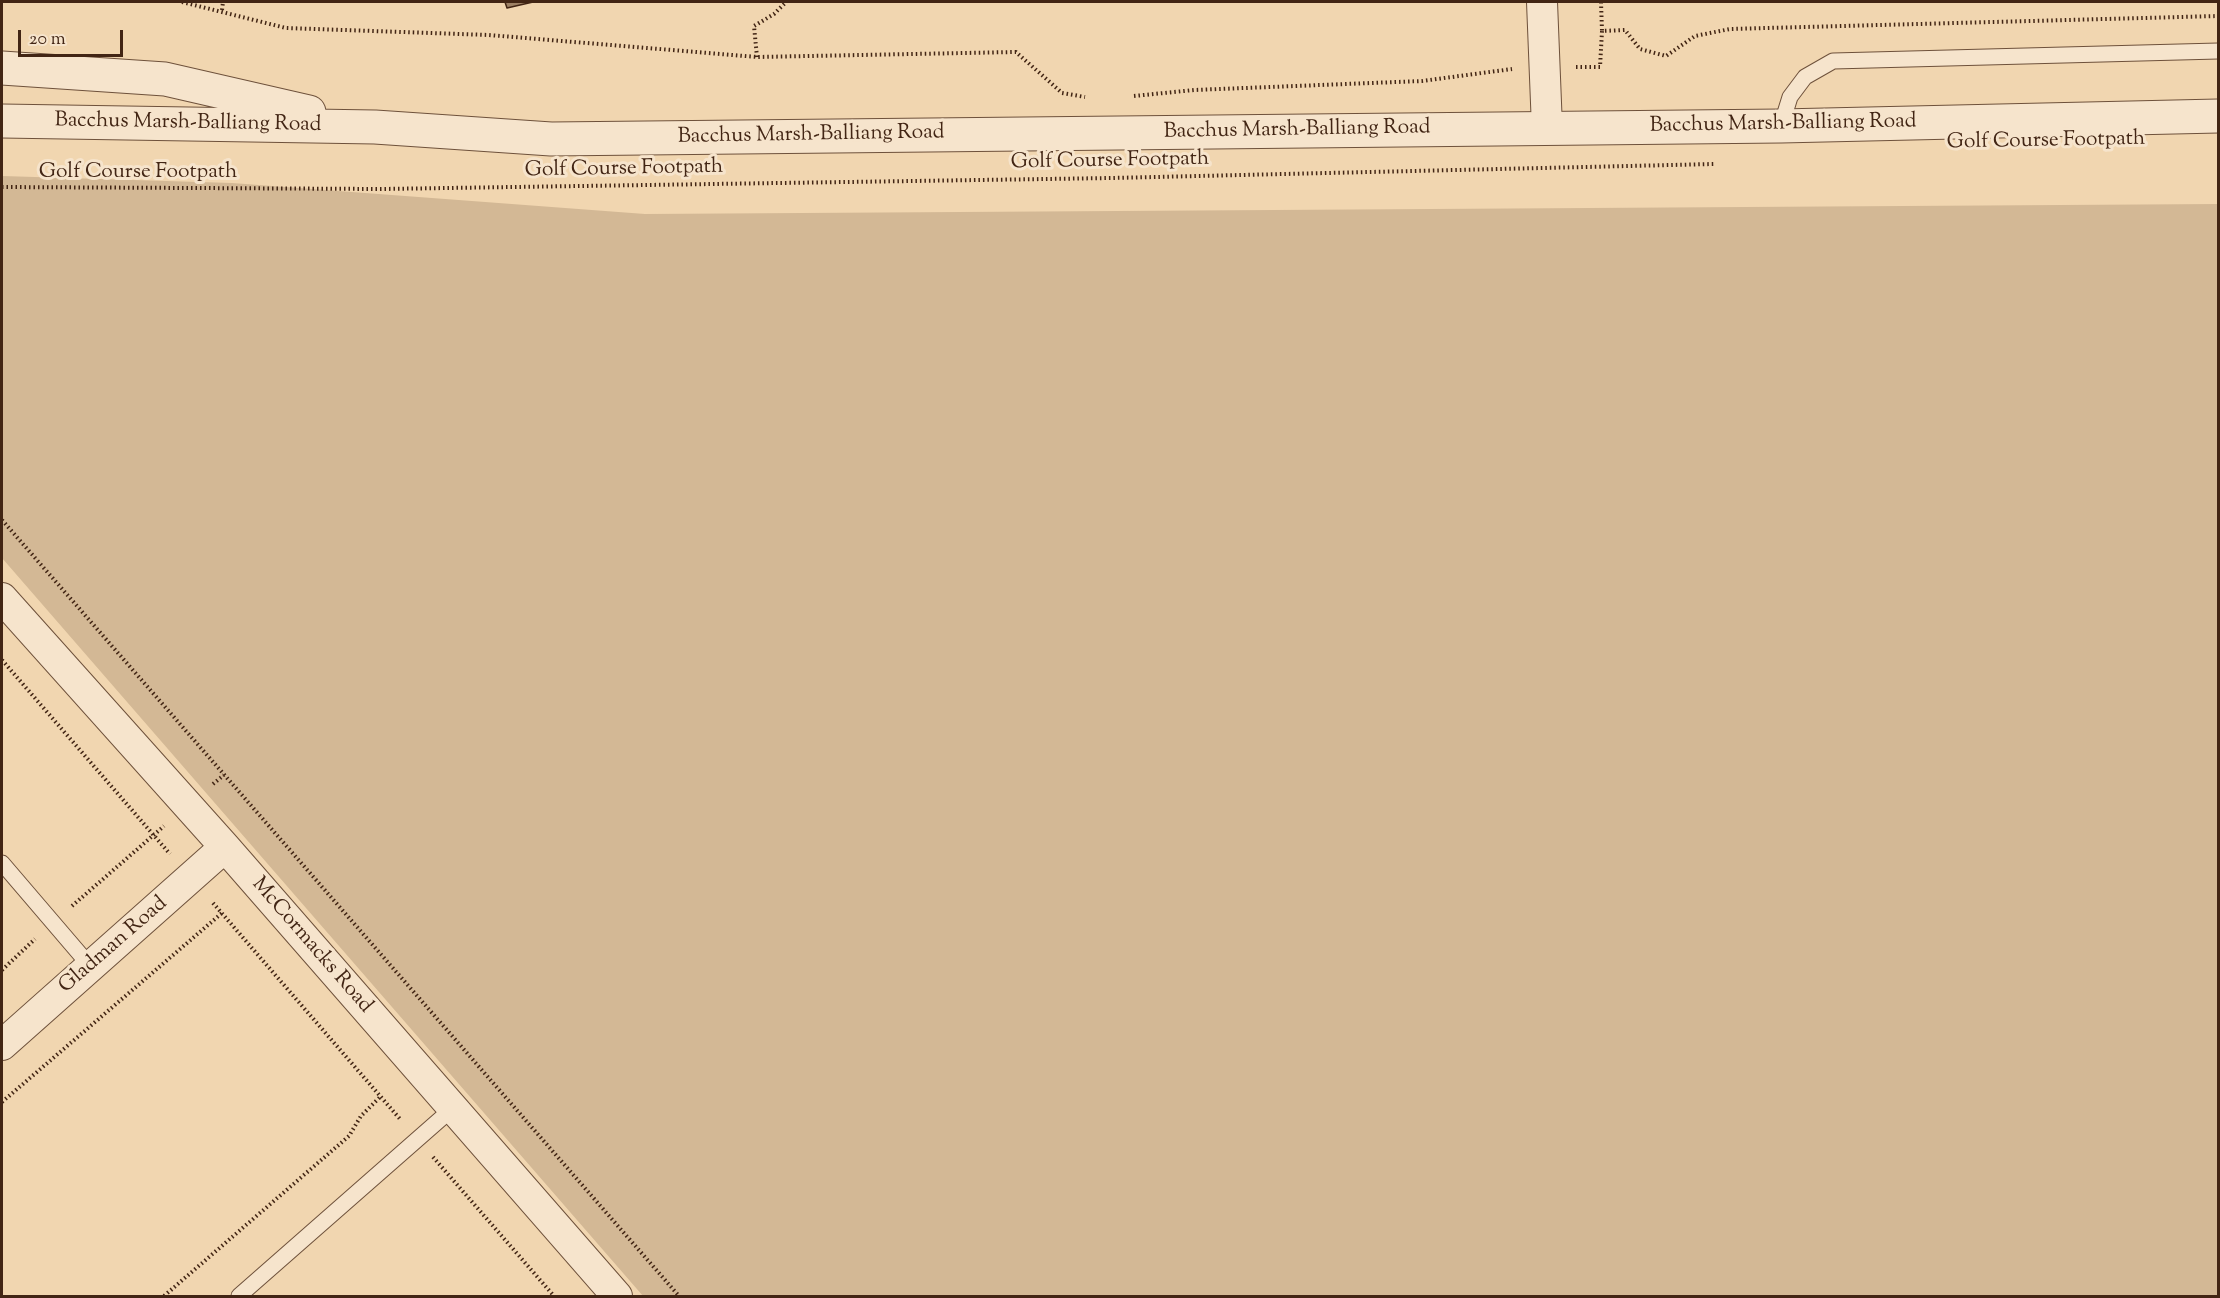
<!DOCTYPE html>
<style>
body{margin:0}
#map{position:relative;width:2220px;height:1298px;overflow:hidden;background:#f1d6b0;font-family:"Sorts Mill Goudy",serif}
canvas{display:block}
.frame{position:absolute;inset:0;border:3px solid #422514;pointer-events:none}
.scale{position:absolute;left:18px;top:30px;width:105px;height:27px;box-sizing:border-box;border:3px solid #422514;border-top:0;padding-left:8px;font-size:18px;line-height:21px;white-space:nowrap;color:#422514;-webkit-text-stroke:4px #f6e4cc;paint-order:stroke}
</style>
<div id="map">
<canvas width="2220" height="1298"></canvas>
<div class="frame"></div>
<div class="scale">20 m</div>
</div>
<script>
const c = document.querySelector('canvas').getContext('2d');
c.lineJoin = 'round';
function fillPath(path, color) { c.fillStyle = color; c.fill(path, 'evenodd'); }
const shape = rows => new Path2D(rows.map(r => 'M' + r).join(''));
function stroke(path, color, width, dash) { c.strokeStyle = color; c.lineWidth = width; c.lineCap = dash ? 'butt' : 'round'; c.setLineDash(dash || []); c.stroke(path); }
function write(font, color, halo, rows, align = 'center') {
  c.font = font + ' "Sorts Mill Goudy",serif'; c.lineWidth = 6; c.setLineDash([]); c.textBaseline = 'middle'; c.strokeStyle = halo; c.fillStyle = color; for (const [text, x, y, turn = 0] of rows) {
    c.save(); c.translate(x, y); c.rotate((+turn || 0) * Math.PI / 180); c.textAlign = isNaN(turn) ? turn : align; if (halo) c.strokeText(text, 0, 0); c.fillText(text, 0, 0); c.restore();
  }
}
fillPath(shape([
 [2,176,232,183,645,214,2218,204,2218,1296,643,1296,2,558]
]), '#d3b895');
const building = shape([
 [505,2,533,2,507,8,505,2]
]);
fillPath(building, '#9d8165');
stroke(building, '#422514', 1.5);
const service = shape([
 [1781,126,1790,97,1805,77,1833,61,2218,51],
 [2,863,91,967],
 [239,1296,453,1108]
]);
const minor = shape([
 [1542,2,1547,128],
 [2,598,225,847,617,1296],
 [2,1045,225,847]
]);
const tertiary = shape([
 [2,68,165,79,309,112],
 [2,121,375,127,551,139,1781,126,2218,116]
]);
stroke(service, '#6e513b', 17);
stroke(minor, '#6e513b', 32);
stroke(tertiary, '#6e513b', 35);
stroke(shape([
 [182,2,286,28,489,35,757,57,1016,52,1062,93,1085,97],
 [1601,2,1602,31],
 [222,10,223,2],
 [757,57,754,26,774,14,786,2],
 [1576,67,1600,67,1602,31,1625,30,1640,49,1666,56,1695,36,1730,29,2218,16],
 [1134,96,1194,90,1422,81,1512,69],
 [2,187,381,189,1112,178,1714,164],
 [2,520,679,1296],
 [2,660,170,854],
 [213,784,224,775],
 [213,903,400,1119],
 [72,906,164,826],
 [2,970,35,939],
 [2,1102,222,913],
 [433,1157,554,1296],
 [164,1296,349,1136,361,1116,380,1097]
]), '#422514', 4, [1.5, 3]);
stroke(service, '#f6e4cc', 15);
stroke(minor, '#f6e4cc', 30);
stroke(tertiary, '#f6e4cc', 33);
write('21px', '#422514', '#f6e4cc', [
 ["Bacchus Marsh-Balliang Road",188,124,1],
 ["Bacchus Marsh-Balliang Road",1783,125,-1],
 ["Bacchus Marsh-Balliang Road",1297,131,-1],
 ["Bacchus Marsh-Balliang Road",811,136,-1],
 ["Golf Course Footpath",2046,142,-1],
 ["Golf Course Footpath",1110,162,-1],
 ["Golf Course Footpath",624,170,-1],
 ["Golf Course Footpath",138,173],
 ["Gladman Road",114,946,-41],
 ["McCormacks Road",311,946,49]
]);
</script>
